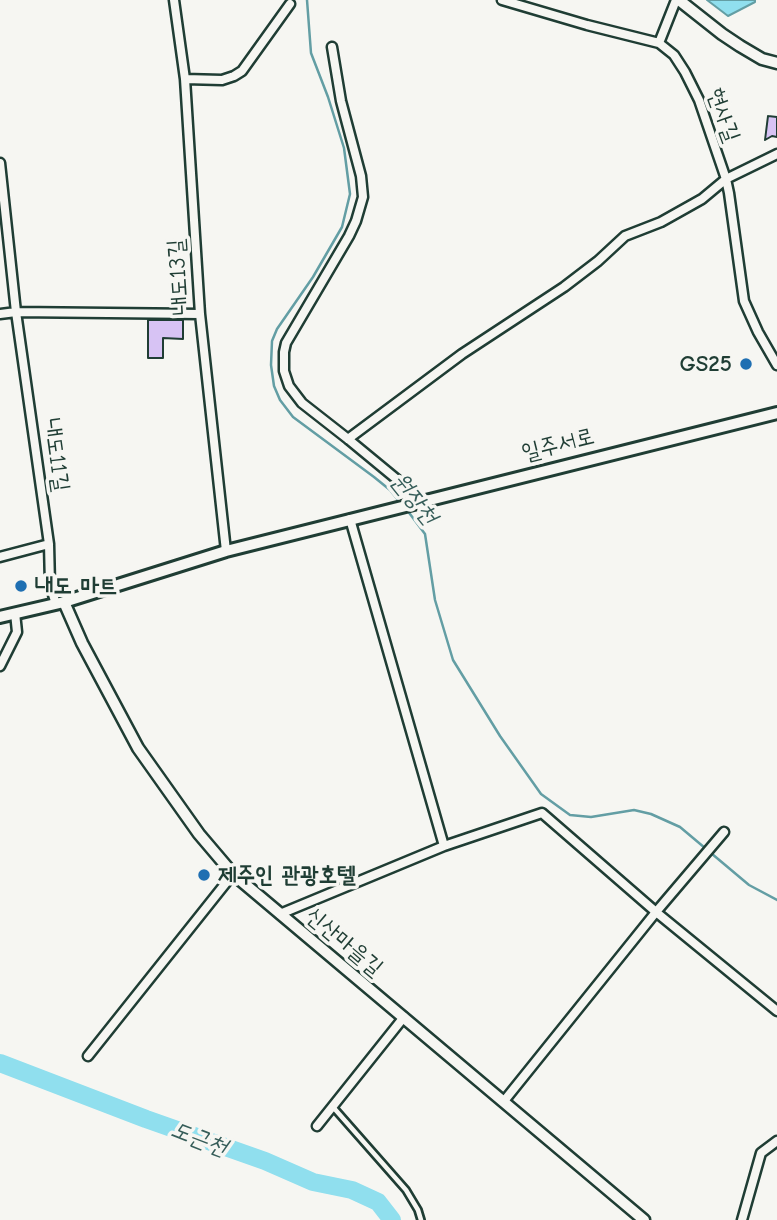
<!DOCTYPE html>
<meta charset="utf-8">
<style>
body{margin:0}
canvas{display:block;background:#f6f6f2}
</style>
<canvas width="777" height="1220"></canvas>
<script>
const c = document.querySelector('canvas').getContext('2d');
c.lineJoin = 'round';
function fillPath(path, color) { c.fillStyle = color; c.fill(path, 'evenodd'); }
const shape = rows => new Path2D(rows.map(r => 'M' + r).join(''));
function stroke(path, color, width, dash) { c.strokeStyle = color; c.lineWidth = width; c.lineCap = dash ? 'butt' : 'round'; c.setLineDash(dash || []); c.stroke(path); }
function write(font, color, halo, rows, align = 'center') {
  c.font = font + ' "Comic Neue","Poor Story",sans-serif'; c.lineWidth = 7; c.setLineDash([]); c.textBaseline = 'middle'; c.strokeStyle = halo; c.fillStyle = color; for (const [text, x, y, turn = 0] of rows) {
    c.save(); c.translate(x, y); c.rotate((+turn || 0) * Math.PI / 180); c.textAlign = isNaN(turn) ? turn : align; if (halo) c.strokeText(text, 0, 0); c.fillText(text, 0, 0); c.restore();
  }
}
const water = shape([
 [707,0,755,0,755,2,728,16,707,0]
]);
fillPath(water, '#90dfee');
stroke(water, '#639ea4', 2);
stroke(shape([
 [307,0,311,53,328,97,344,148,350,194,342,227,313,277,277,329,272,341,271,365,274,386,280,400,293,417,374,477,390,490,402,505],
 [407,510,425,534,435,600,453,660,500,736,541,794,570,815,591,817,634,810,651,814,680,827,749,885,777,900]
]), '#639ea4', 2.5);
stroke(shape([
 [0,1063,146,1119,265,1161,313,1182,352,1190,378,1202,392,1220]
]), '#90dfee', 18);
const building = shape([
 [768,116,777,117,777,137,772,136,765,140,768,116],
 [148,320,183,320,183,339,163,338,163,358,148,358,148,320]
]);
fillPath(building, '#d7c3f4');
stroke(building, '#1f3d34', 2);
const service = shape([
 [333,1107,406,1190,418,1210,421,1220]
]);
const minor = shape([
 [174,0,185,79,200,314,226,551],
 [502,0,587,25,659,43,674,55,685,72,699,100,726,179,729,193,744,301,758,332,777,365],
 [659,43,676,0],
 [332,47,341,101,361,176,363,197,356,221,349,236,286,343,284,352,284,371,289,386,302,403,348,439,411,491,419,501],
 [185,79,222,80,234,76,242,71,290,4],
 [0,163,16,312,49,544,50,585,56,604],
 [0,314,16,312,200,314],
 [348,439,462,354,564,287,598,261,625,236,661,222,702,199,726,179,777,154],
 [350,519,444,846],
 [0,557,49,544],
 [0,666,17,632,15,613],
 [280,914,444,846,542,813,656,912,777,1011],
 [88,1056,233,874],
 [504,1101,656,912,724,832],
 [317,1126,404,1017],
 [742,1220,761,1153,777,1141]
]);
const tertiary = shape([
 [679,0,722,34,740,46,762,59,777,63],
 [64,602,82,643,138,748,199,834,233,874,644,1220]
]);
const secondary = shape([
 [0,617,64,602,226,551,777,413]
]);
stroke(service, '#1f3d34', 10);
stroke(minor, '#1f3d34', 13);
stroke(tertiary, '#1f3d34', 15);
stroke(secondary, '#1f3d34', 16);
stroke(service, '#f6f6f2', 4.5);
stroke(minor, '#f6f6f2', 8);
stroke(tertiary, '#f6f6f2', 10);
stroke(secondary, '#f6f6f2', 10);
for (const [x, y, r, color] of [
 [746,364,7,"#1f6fb2"],
 [21,586,7,"#1f6fb2"],
 [204,875,7,"#1f6fb2"]
]) { const dot = new Path2D(); dot.arc(x, y, r, 0, 2 * Math.PI); c.fillStyle = color; c.fill(dot); stroke(dot, '#f6f6f2', 2.5); }
write('23px', '#1f3d34', '#f6f6f2', [
 ["현사길",723,115,70],
 ["내도13길",179,277,-94],
 ["일주서로",558,445,-14],
 ["내도11길",56,455,82],
 ["신산마을길",344,942,40]
]);
write('bold 23px', '#1f3d34', '#f6f6f2', [
 ["GS25",732,364,"right"],
 ["내도 마트",35,586],
 ["제주인 관광호텔",218,875]
], 'left');
write('italic 24px', '#365d59', '#f6f6f2', [
 ["원장천",414,499,51],
 ["도근천",199,1139,21]
]);
</script>
